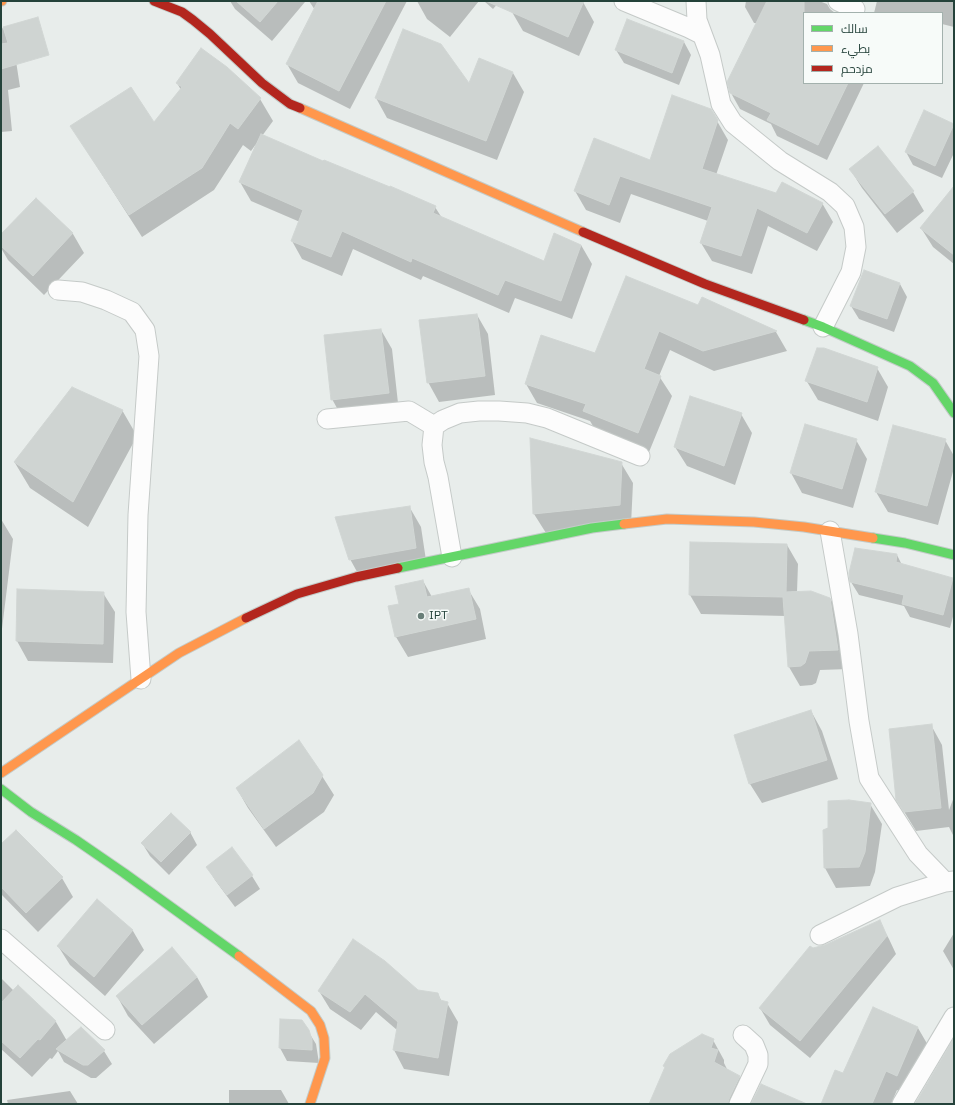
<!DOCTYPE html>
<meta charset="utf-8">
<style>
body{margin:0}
#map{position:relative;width:955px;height:1105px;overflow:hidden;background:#e8edeb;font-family:"IBM Plex Sans",Cairo,sans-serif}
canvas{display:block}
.frame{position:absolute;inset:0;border:2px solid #24423a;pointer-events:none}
.legend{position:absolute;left:803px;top:12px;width:140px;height:72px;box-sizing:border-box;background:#f7fbf9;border:1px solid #a3b1ad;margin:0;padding:5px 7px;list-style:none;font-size:12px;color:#24423a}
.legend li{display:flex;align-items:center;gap:8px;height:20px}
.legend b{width:20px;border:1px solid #a3b1ad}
</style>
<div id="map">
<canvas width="955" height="1105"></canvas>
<div class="frame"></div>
<ul class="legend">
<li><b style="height:5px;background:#63d668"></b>سالك</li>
<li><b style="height:5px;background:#ff974d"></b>بطيء</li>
<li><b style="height:5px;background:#b3261e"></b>مزدحم</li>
</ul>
</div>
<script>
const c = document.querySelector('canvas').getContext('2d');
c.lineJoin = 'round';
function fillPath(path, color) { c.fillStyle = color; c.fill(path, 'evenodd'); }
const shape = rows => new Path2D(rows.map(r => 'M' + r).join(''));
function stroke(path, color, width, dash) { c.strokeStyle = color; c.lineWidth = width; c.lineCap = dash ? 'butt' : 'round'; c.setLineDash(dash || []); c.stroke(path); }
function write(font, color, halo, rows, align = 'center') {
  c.font = font + ' "IBM Plex Sans",sans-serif'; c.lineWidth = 3; c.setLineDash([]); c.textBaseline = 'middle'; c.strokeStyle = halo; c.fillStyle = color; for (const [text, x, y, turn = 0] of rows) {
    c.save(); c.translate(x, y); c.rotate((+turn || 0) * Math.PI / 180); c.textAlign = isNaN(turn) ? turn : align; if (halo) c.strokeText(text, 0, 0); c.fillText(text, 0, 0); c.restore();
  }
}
fillPath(shape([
 [230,1,305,1,305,2,272,41,235,9],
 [309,1,407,1,350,109,298,83,287,64,315,10],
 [417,1,479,1,450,37,427,19],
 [484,1,500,1,493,9],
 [517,1,580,1,583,2,594,22,579,56,523,31,512,12],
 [746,1,819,1,827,4,830,9,835,13,804,13,804,83,864,83,827,160,777,136,771,124,740,109,731,93,757,23,754,23,745,7],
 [877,1,954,1,954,27,942,24,942,13,874,13],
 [628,21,684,42,691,55,679,85,624,63,616,50],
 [3,28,14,48,20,87,8,90,12,131,1,132,1,29],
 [513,73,524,92,497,160,387,118,376,98,469,85],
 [177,83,260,99,273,121,262,136,324,162,435,207,442,218,545,262,581,245,592,264,572,319,515,298,509,313,423,276,421,280,353,249,342,276,302,259,292,241,300,222,251,201,240,182,256,144,251,151,243,145,214,190,142,237,85,148,72,126,154,123,181,90],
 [717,121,728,140,716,175,776,195,822,203,833,222,817,251,768,226,752,274,712,261,701,243,708,221,631,194,620,223,586,210,575,191,651,161],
 [953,124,954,153,942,178,913,165,906,152],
 [850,169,913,192,924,211,897,233,862,188],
 [954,187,954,264,933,247,921,228],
 [36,199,73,234,84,253,44,295,8,260,1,248,1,236],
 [900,284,907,297,894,332,859,319,851,306],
 [702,298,776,332,787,351,714,371,670,350,659,376,672,396,649,452,596,431,590,421,537,403,526,384,595,354,699,306],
 [477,315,488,334,495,395,439,402,428,382],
 [381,330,392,349,399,412,343,419,332,399],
 [877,368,888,387,878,421,818,400,806,380],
 [122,410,137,436,88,527,30,488,15,463],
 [741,414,752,433,735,485,687,466,675,447],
 [856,440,867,459,853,508,802,493,791,473],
 [945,440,954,456,954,468,938,525,888,512,876,492],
 [621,463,633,483,631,525,546,533,534,514],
 [410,508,421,527,427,567,361,579,350,559],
 [1,519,13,539,1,637],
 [787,545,798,564,797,592,830,598,841,618,849,669,820,670,816,683,812,685,800,686,789,667,786,616,701,614,690,595],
 [855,549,897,555,902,565,953,579,954,581,954,613,950,628,910,617,904,606,859,595,851,582],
 [423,581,432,597,468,589,480,609,486,639,408,657,396,637,390,607,401,605],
 [103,593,115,612,113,663,28,661,17,641],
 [811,711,822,731,838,779,762,803,750,784,735,735],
 [931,725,942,745,949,810,954,797,954,837,949,827,916,831,897,800],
 [322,776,334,795,324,812,276,847,248,808,237,789],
 [870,804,882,824,875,872,870,886,836,888,825,868,824,830],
 [16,831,62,878,73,897,38,932,1,894,1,846],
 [190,832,197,845,169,875,150,856,142,843],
 [232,849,252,876,260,889,235,907,215,880,207,867],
 [97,901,133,931,144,950,105,996,70,965,58,946],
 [879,921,889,939,896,954,810,1058,770,1025,760,1008,813,949,825,946],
 [954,933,954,970,943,951],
 [197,977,208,997,154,1044,128,1016,117,996],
 [1,978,14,991,56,1022,67,1041,81,1028,104,1051,112,1064,96,1078,91,1078,64,1062,58,1051,52,1059,50,1058,32,1077,1,1049],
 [319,991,418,991,438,994,442,1002,447,1003,458,1022,449,1076,404,1069,394,1050,397,1030,376,1012,361,1030,330,1009],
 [873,1008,918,1028,929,1047,908,1095,897,1090,891,1104,822,1104,844,1075],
 [308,1031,316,1044,319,1063,287,1061,280,1048],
 [713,1040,724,1060,724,1063,728,1071,739,1077,750,1097,747,1104,650,1104],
 [229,1090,281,1090,289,1104,229,1104],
 [70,1091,78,1104,8,1104,7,1100]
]), '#0003');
const building = shape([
 [236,1,278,1,260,22,236,1],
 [318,1,386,1,339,91,286,64,318,1],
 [486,1,584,1,568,37,486,1],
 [767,1,804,1,804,83,848,83,818,145,767,120,771,113,730,93,727,82,767,1],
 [38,17,49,55,1,69,1,44,8,43,3,27,38,17],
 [627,19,684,41,672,73,615,50,627,19],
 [403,29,441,44,469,83,479,58,513,72,486,141,375,98,403,29],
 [201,48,227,67,261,98,238,129,230,123,202,168,129,215,70,126,131,87,154,122,182,87,176,83,201,48],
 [672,95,711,109,718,120,702,169,776,193,782,182,823,203,807,233,757,208,741,256,700,243,712,207,620,176,609,205,574,191,594,138,650,160,672,95],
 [924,110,954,124,935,166,905,152,924,110],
 [261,134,323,161,324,160,390,187,390,186,436,206,433,213,544,261,554,233,581,245,561,301,505,280,498,295,412,258,411,262,342,231,331,257,291,241,303,210,239,182,261,134],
 [878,146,914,191,885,214,849,169,878,146],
 [954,186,954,255,920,228,954,186],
 [36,198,73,233,33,276,1,246,1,234,36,198],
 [864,270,900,283,887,319,850,306,864,270],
 [626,276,698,305,702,297,777,331,703,351,659,331,644,369,661,376,638,433,583,411,586,404,525,384,541,335,595,353,626,276],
 [477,314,485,376,427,383,419,320,477,314],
 [381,329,389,393,331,400,324,335,381,329],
 [817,348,824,348,878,367,867,402,805,381,817,348],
 [72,387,123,410,73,502,14,462,72,387],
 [690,396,742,413,724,466,674,447,690,396],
 [805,424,857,439,842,489,790,473,805,424],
 [893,425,946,439,927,506,875,492,893,425],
 [530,438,622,462,620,505,533,514,530,438],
 [410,506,416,548,349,560,335,517,410,506],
 [690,542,787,544,786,592,811,591,830,598,838,650,809,651,805,663,801,666,788,667,783,597,689,595,690,542],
 [855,548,897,554,896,562,953,578,943,615,902,604,904,595,850,582,849,573,855,548],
 [423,580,427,597,469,588,476,619,395,637,388,606,399,604,395,586,423,580],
 [17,589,104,592,103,644,16,641,17,589],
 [811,710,827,760,749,784,734,735,811,710],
 [932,724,941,808,904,812,896,800,889,729,932,724],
 [299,740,323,775,313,793,264,829,236,788,299,740],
 [849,800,871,803,865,852,859,867,824,868,823,830,828,828,828,801,849,800],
 [171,813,191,832,161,862,141,843,171,813],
 [16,830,63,877,26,913,1,887,1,844,16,830],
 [232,847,253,875,227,895,206,867,232,847],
 [97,899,133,930,94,977,57,946,97,899],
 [880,920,887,936,800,1041,759,1008,810,946,813,948,825,945,880,920],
 [353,939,385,961,418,990,438,993,440,1000,448,1002,438,1058,393,1050,398,1022,365,994,350,1012,318,991,353,939],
 [172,947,197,977,142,1025,116,996,172,947],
 [18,985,56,1021,40,1040,38,1039,20,1058,1,1041,1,1003,18,985],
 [873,1007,918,1027,897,1076,886,1071,872,1104,821,1104,835,1070,843,1073,873,1007],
 [280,1019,302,1020,309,1030,312,1040,312,1050,279,1048,280,1019],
 [81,1027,105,1050,88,1065,83,1065,56,1049,81,1027],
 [702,1034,714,1039,711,1048,718,1050,714,1062,740,1076,729,1099,728,1104,649,1104,665,1067,663,1066,670,1054,702,1034],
 [954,1038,954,1104,915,1104,954,1038],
 [761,1084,807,1104,751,1104,761,1084]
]);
fillPath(building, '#cfd4d2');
stroke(building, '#d1d6d4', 1);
const street = shape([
 [624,1,689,28,701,34],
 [696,1,697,20,710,55,721,104,733,123,780,161,830,192,845,206,854,227,856,247,851,272,823,327],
 [838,1,855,9],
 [58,290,82,292,106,300,132,312,145,330,149,356,138,515,136,612,141,679],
 [327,419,409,411,434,426],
 [830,531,848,634,859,721,869,778,918,854,945,882],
 [452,557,438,477,434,462,432,445,434,426,443,420,460,413,479,411,499,411,527,413,547,418,640,456],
 [820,935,897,897,945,882,954,881],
 [1,939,105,1030],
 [739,1104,758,1064,758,1055,754,1045,743,1035],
 [902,1104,954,1017]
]);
const fast = shape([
 [804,320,823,327,910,366,933,383,954,413],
 [873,538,905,543,954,555],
 [398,568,592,528,624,524],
 [1,789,31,812,76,840,124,873,239,956]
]);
const slow = shape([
 [1,1,2,1],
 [300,108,583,232],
 [624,524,667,519,754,522,804,527,873,538],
 [1,773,179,653,246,618],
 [239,956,311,1011,320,1025,324,1038,325,1058,310,1104]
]);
const jam = shape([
 [154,1,182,12,193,20,210,34,262,83,290,104,300,108],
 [583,232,705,284,804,320],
 [246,618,297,594,356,577,398,568]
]);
stroke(street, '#c5cac8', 21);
stroke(fast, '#c3cbc8', 11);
stroke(slow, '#c3cbc8', 11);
stroke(jam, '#c3cbc8', 11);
stroke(street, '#fcfcfc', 19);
stroke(fast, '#63d668', 9);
stroke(slow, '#ff974d', 9);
stroke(jam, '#b3261e', 9);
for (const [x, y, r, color] of [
 [421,616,4,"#697e78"]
]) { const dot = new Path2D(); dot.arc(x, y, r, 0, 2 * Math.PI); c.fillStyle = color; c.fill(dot); stroke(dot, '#f7fbf9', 1.5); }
write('12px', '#24423a', '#f7fbf9', [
 ["IPT",429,616]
], 'left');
</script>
